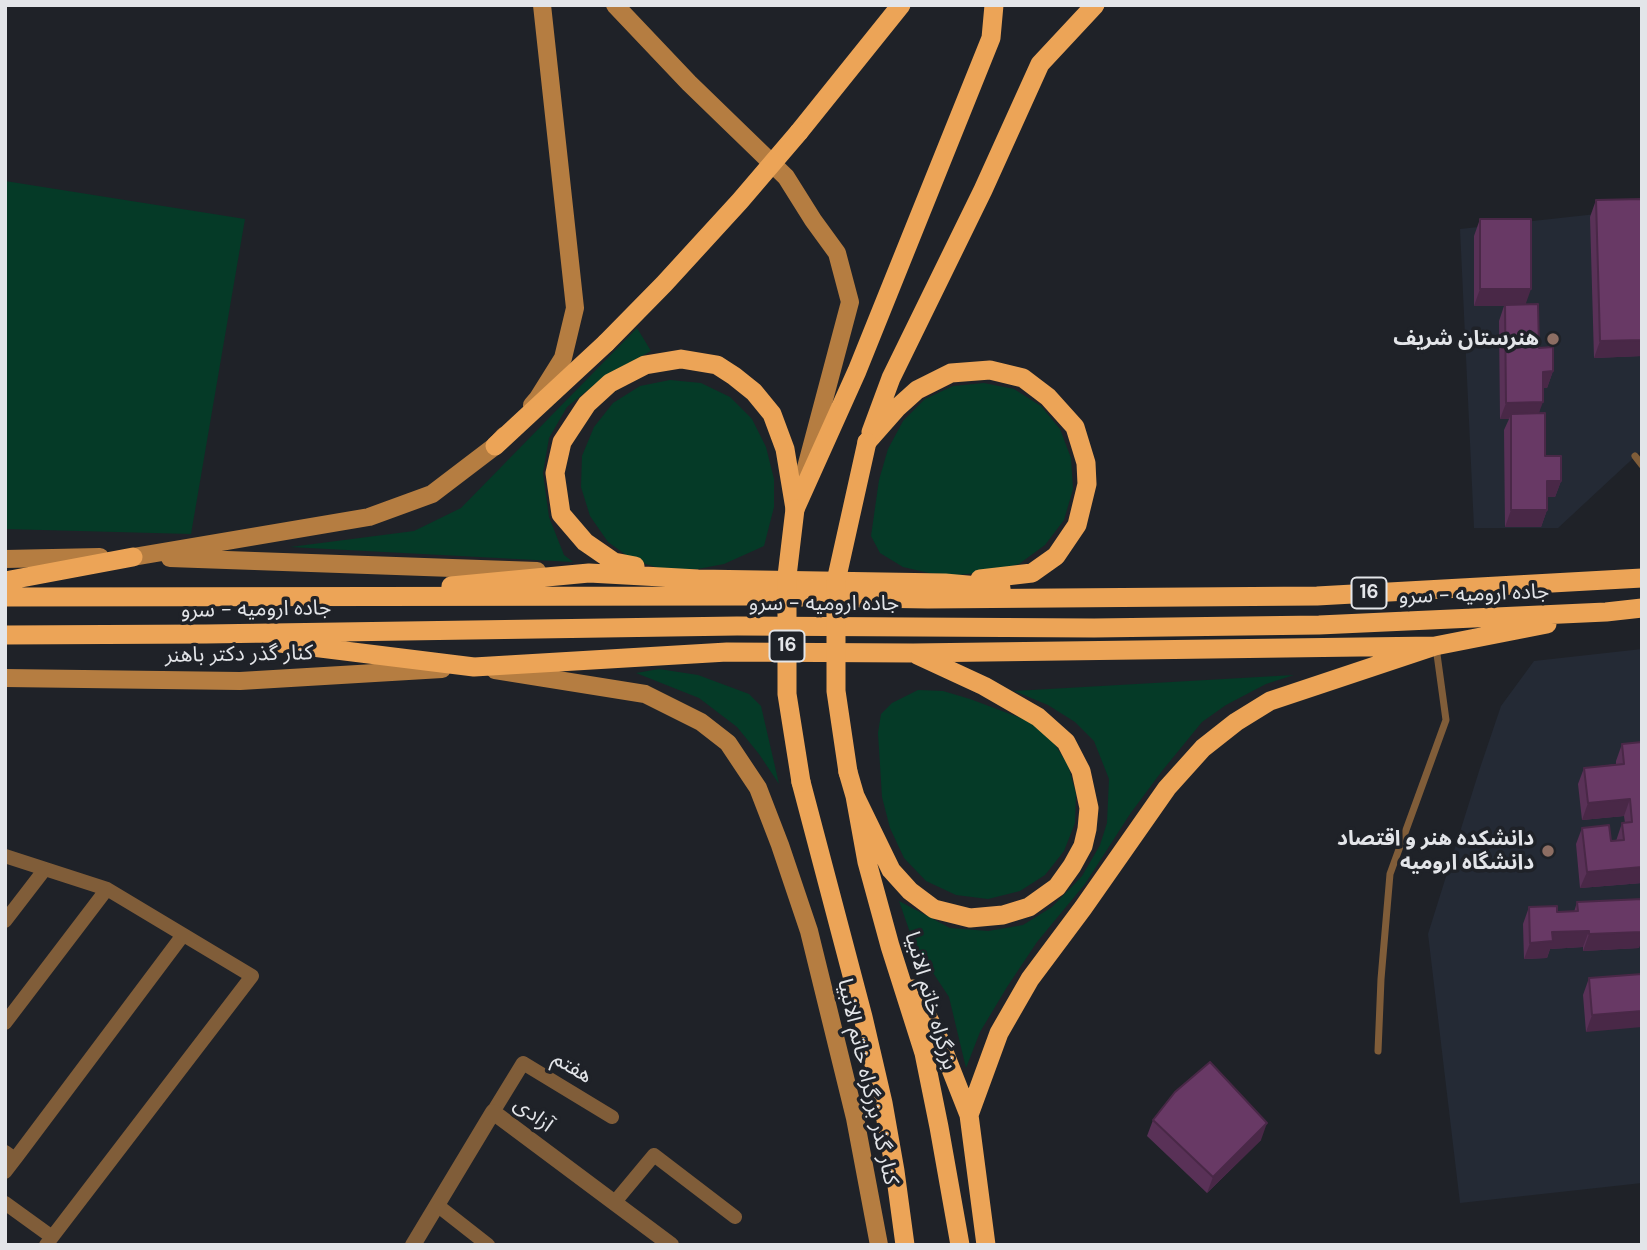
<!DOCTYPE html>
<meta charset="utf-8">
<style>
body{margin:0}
#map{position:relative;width:1647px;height:1250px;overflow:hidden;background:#1f2228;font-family:"DM Sans",sans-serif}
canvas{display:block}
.frame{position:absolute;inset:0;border:7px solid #e3e5e9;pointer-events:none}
</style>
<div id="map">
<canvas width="1647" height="1250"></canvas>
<div class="frame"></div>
</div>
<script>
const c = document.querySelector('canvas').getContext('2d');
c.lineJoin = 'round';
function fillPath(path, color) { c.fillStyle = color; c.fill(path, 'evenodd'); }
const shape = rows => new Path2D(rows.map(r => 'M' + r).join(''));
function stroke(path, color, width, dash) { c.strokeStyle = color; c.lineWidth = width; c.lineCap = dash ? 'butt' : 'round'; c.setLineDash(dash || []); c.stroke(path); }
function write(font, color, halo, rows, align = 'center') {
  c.font = font + ' "DM Sans","Noto Sans Arabic",sans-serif'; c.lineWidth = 7; c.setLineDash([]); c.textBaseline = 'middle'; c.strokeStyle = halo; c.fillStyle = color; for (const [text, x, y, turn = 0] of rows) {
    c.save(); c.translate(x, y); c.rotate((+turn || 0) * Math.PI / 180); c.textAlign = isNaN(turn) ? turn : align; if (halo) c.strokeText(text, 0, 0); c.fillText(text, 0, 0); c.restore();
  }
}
fillPath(shape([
 [1642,209,1642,450,1558,528,1474,528,1460,229],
 [1642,649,1642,1183,1460,1203,1428,934,1480,768,1501,706,1534,661]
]), '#242a35');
fillPath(shape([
 [5,181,245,219,191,534,5,529],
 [637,328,651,351,605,376,567,407,549,438,543,473,549,517,564,555,573,562,290,547,414,531,461,508],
 [670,380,701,383,730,397,752,419,766,447,774,479,774,507,764,546,724,564,698,569,662,569,633,560,608,542,590,516,581,487,582,456,594,427,613,403,640,386],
 [984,383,1014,389,1041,406,1060,429,1071,458,1073,489,1064,520,1045,545,1019,564,989,572,956,575,929,573,903,567,880,553,871,536,879,480,888,449,903,421,925,399,953,386],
 [659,669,698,675,749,694,761,706,779,784,759,754,737,727,699,698,636,673],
 [1294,675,1266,684,1226,705,1202,722,1162,771,1130,814,1085,884,1037,942,1007,987,980,1032,966,1068,949,997,914,944,899,901,950,928,988,931,1023,925,1052,907,1082,876,1100,845,1107,823,1109,779,1094,741,1075,722,1048,705,1014,691],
 [918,690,943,691,970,699,1029,721,1052,740,1068,765,1076,794,1075,823,1064,851,1045,875,1020,891,988,899,956,895,926,881,904,858,890,828,882,797,878,733,881,714,892,703]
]), '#053a27');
stroke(shape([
 [1635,456,1642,465],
 [1378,1051,1381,979,1390,874,1446,720,1436,647]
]), '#805d39', 7);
stroke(shape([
 [5,856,107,889,252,976,46,1245],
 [5,921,45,869],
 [5,1023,107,889],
 [493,1112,523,1063,612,1117],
 [5,1152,15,1159,5,1172],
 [15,1159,183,935],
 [5,1203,52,1237],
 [614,1203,654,1155,735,1217],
 [437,1205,488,1245]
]), '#805d39', 14);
stroke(shape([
 [413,1245,493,1112,671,1245]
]), '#805d39', 16);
stroke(shape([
 [615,5,689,83,786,177,813,220,837,253,850,302,804,475],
 [532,405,538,398,563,358,575,308,542,5],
 [133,557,369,517,432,494,495,446,504,436],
 [170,558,537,571],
 [5,559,100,557],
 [495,670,645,694,701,722,728,743,758,788,780,845,809,931,855,1118,879,1245],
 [5,678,240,681,442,669]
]), '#b57d41', 18);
stroke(shape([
 [799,132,901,5],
 [871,432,891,378,983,190,1040,64,1095,5],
 [867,442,897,408,917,390,951,373,990,370,1023,378,1048,397,1075,427,1086,463,1087,484,1077,525,1056,556,1032,573,980,579],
 [495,446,606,343],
 [795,509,857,371,991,38,994,5],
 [635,566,614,562,585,542,561,514,555,473,562,442,587,404,610,383,645,365,681,359,717,365,734,376,754,392,772,414,785,449,795,509],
 [5,581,133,557],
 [451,586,589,573,698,579,945,583,1001,588],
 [5,597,747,596,928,599,1317,596,1642,578],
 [5,635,206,634,737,626,1094,628,1319,625,1606,612,1642,608],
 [280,643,474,667,727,652,913,653,1435,646],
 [848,772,855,796,867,862,890,946,924,1053,939,1127,960,1245],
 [801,782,863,1017,883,1103,895,1171,905,1245],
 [855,796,891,870,910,891,934,909,970,918,1003,915,1029,907,1057,887,1072,866,1083,846,1087,829,1089,808,1081,771,1066,742,1038,717,984,686,917,655],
 [913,989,939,1039,969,1115,986,1245],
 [969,1115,999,1033,1030,979,1083,908,1167,788,1203,748,1236,722,1270,701,1435,646,1547,624]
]), '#eca457', 19);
stroke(shape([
 [606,343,664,284,740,201,799,132],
 [795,509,787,576,787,694,801,782],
 [848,772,836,691,836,581,867,442]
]), '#eca457', 19);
fillPath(shape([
 [1642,199,1642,356,1594,358,1590,217,1596,200],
 [1480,219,1526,304,1539,348,1553,371,1547,388,1543,388,1539,413,1545,456,1561,481,1555,497,1547,497,1547,510,1541,527,1505,527,1504,430,1509,419,1500,419,1499,321,1504,306,1474,306,1474,236],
 [1642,742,1642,883,1580,888,1576,844,1582,828,1611,841,1616,841,1622,823,1625,823,1624,816,1582,820,1578,784,1584,768,1616,764,1616,761,1622,744],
 [1577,902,1639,948,1583,951,1583,947,1550,949,1547,958,1524,959,1523,924,1529,907,1557,912,1574,912],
 [1642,974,1586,1032,1583,995,1589,978],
 [1153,1120,1261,1140,1207,1193,1147,1136]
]), '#593157');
fillPath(shape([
 [1480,289,1531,289,1525,306,1474,306],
 [1642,340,1642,356,1594,358,1600,341],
 [1553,371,1547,388,1537,388,1543,372],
 [1543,402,1537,418,1511,414,1509,419,1500,419,1506,403],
 [1547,481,1561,481,1555,497,1541,497],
 [1511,510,1547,510,1541,527,1505,527],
 [1630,799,1624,816,1582,820,1588,803],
 [1642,867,1642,883,1580,888,1587,872],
 [1589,931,1583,947,1550,949,1547,958,1524,959,1530,943,1552,932],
 [1642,932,1642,941,1639,948,1583,951,1589,934],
 [1642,1011,1642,1027,1586,1032,1592,1015],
 [1267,1123,1261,1140,1207,1193,1213,1177]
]), '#492847');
const building = shape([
 [1642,199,1642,340,1600,341,1596,200,1642,199],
 [1480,219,1531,219,1531,289,1480,289,1480,219],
 [1538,304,1539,348,1553,347,1553,371,1543,372,1543,402,1506,403,1505,305,1538,304],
 [1545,413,1545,456,1561,456,1561,481,1547,481,1547,510,1511,510,1511,414,1545,413],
 [1642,742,1642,867,1587,872,1582,828,1609,825,1611,841,1624,840,1622,823,1632,822,1630,799,1588,803,1584,768,1624,764,1622,744,1642,742],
 [1642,899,1642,932,1589,934,1589,931,1552,932,1553,941,1530,943,1529,907,1557,906,1557,912,1578,911,1577,902,1642,899],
 [1642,974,1642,1011,1592,1015,1589,978,1642,974],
 [1210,1062,1267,1123,1213,1177,1153,1120,1175,1092,1210,1062]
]);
fillPath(building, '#683965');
stroke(building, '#492847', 2);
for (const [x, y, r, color] of [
 [1553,339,7,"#8d6e63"],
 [1548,851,7,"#8d6e63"]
]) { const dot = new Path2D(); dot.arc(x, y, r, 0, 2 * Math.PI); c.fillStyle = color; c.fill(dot); stroke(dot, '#1f2228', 2.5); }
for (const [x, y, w] of [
 [1369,593,35],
 [787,646,35]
]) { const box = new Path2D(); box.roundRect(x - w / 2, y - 15.5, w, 31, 5); c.fillStyle = '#1f2228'; c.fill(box); stroke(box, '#e3e5e9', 2); }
write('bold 19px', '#e3e5e9', null, [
 ["16",1369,593],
 ["16",787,646]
]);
write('bold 21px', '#e3e5e9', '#1f2228', [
 ["هنرستان شریف",1539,339],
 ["دانشکده هنر و اقتصاد",1534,839],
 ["دانشگاه ارومیه",1534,863]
], 'right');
write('21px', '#e3e5e9', '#1f2228', [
 ["جاده ارومیه - سرو",1474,595,-2],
 ["جاده ارومیه - سرو",824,604],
 ["جاده ارومیه - سرو",256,610,-1],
 ["کنار گذر دکتر باهنر",239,655,-1],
 ["بزرگراه خاتم الانبیا",930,1001,74],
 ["هفتم",572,1068,31],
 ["کنار گذر بزرگراه خاتم الانبیا",867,1082,77],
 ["آزادی",533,1115,37]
]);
</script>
